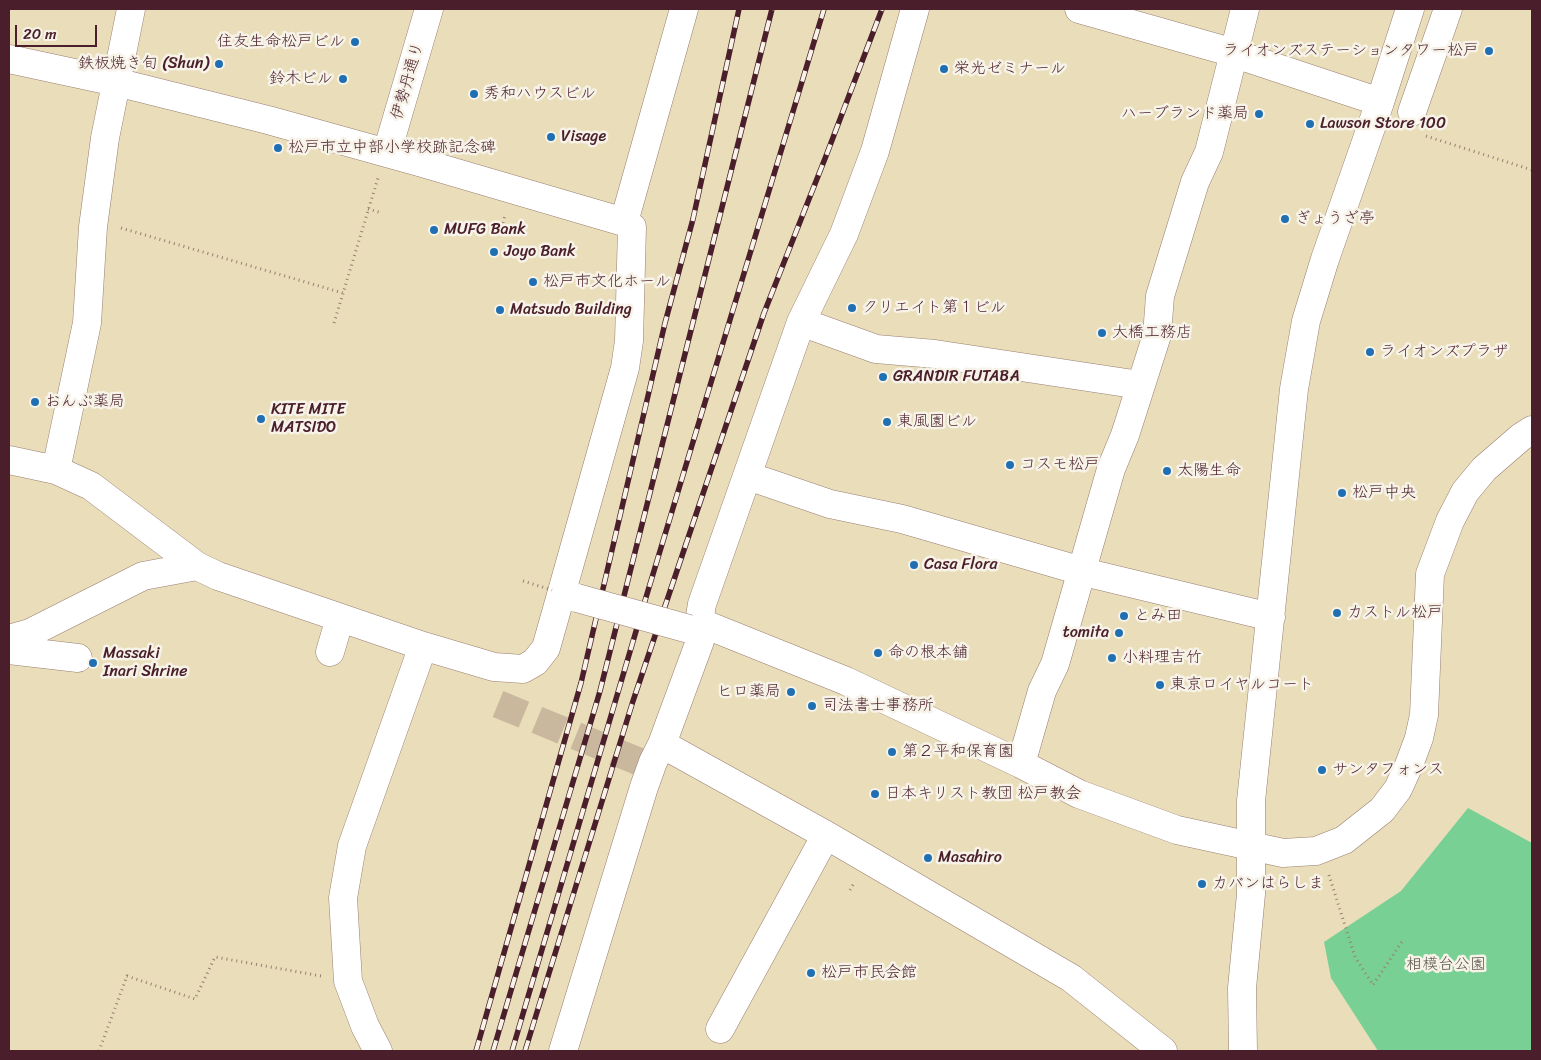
<!DOCTYPE html>
<meta charset="utf-8">
<style>
body{margin:0}
#map{position:relative;width:1541px;height:1060px;overflow:hidden;background:#e9deb9;font-family:Sriracha,sans-serif}
canvas{display:block}
.frame{position:absolute;inset:0;border:10px solid #4a1f2b;pointer-events:none}
.scale{position:absolute;left:15px;top:25px;width:82px;height:22px;box-sizing:border-box;border:2px solid #4a1f2b;border-top:0;padding-left:6px;font-size:15px;line-height:18px;white-space:nowrap;color:#4a1f2b;-webkit-text-stroke:4px #f7f3e8;paint-order:stroke}
</style>
<div id="map">
<canvas width="1541" height="1060"></canvas>
<div class="frame"></div>
<div class="scale">20 m</div>
</div>
<script>
const c = document.querySelector('canvas').getContext('2d');
c.lineJoin = 'round';
function fillPath(path, color) { c.fillStyle = color; c.fill(path, 'evenodd'); }
const shape = rows => new Path2D(rows.map(r => 'M' + r).join(''));
function stroke(path, color, width, dash) { c.strokeStyle = color; c.lineWidth = width; c.lineCap = dash ? 'butt' : 'round'; c.setLineDash(dash || []); c.stroke(path); }
function write(font, color, halo, rows, align = 'center') {
  c.font = font + ' Sriracha,"Klee One",sans-serif'; c.lineWidth = 5; c.setLineDash([]); c.textBaseline = 'middle'; c.strokeStyle = halo; c.fillStyle = color; for (const [text, x, y, turn = 0] of rows) {
    c.save(); c.translate(x, y); c.rotate((+turn || 0) * Math.PI / 180); c.textAlign = isNaN(turn) ? turn : align; if (halo) c.strokeText(text, 0, 0); c.fillText(text, 0, 0); c.restore();
  }
}
fillPath(shape([
 [1468,808,1532,843,1532,1051,1378,1051,1331,978,1324,942,1401,891]
]), '#79d094');
stroke(shape([
 [498,704,662,771]
]), '#c9b89d', 28, [28, 14]);
const minor = shape([
 [915,9,875,151,844,234,801,322,702,604,699,622,700,641,662,744,826,835,1071,978,1163,1051],
 [1079,9,1220,49,1380,102],
 [9,59,116,82,268,120,419,162,624,222,632,227,629,341,625,368,546,648,535,662,523,669,494,667,423,646,218,576,197,566,91,486,56,470,9,460],
 [1412,112,1448,9],
 [387,152,429,9],
 [624,222,684,9],
 [801,322,876,349,935,354,1140,385],
 [56,470,87,323,93,227,105,138,131,9],
 [748,476,830,504,902,519,1092,574,1271,617],
 [699,622,846,681,1021,764,1079,794,1177,830,1283,853,1316,851,1344,840,1382,810,1398,789,1409,765,1419,738,1424,715,1430,574,1450,521,1465,492,1484,469,1521,437,1532,430],
 [9,639,30,633,143,576,197,566],
 [9,650,78,658],
 [330,652,340,618],
 [1021,764,1042,691,1055,664,1111,469,1125,435,1157,335,1160,296,1195,182,1209,152,1245,9],
 [720,1029,826,835],
 [378,1051,365,1026,348,981,343,898,352,846,423,646],
 [563,1051,644,787,653,762,662,744],
 [1243,1051,1242,988,1251,894,1251,801,1294,389,1306,321,1325,259,1380,102,1410,9]
]);
stroke(minor, '#9a7e72', 29);
stroke(shape([
 [1426,136,1532,170],
 [368,209,382,213],
 [503,223,505,215],
 [121,228,343,293],
 [334,323,378,178],
 [1329,875,1355,957,1373,985,1403,940],
 [850,890,854,883],
 [99,1051,127,976,195,999,215,957,321,976]
]), '#9a7e72', 3, [1, 4]);
stroke(minor, '#fff', 28);
const rail = shape([
 [476,1051,581,683,665,323,693,219,739,9],
 [493,1051,600,691,772,9],
 [512,1051,647,594,824,9],
 [525,1051,633,701,764,313,826,156,882,9]
]);
stroke(rail, '#4a1f2b', 5.5);
stroke(rail, '#f7f3e8', 4, [11]);
const minorBridge = shape([
 [577,598,689,629]
]);
stroke(minorBridge, '#9a7e72', 29, []);
stroke(shape([
 [523,581,552,590]
]), '#9a7e72', 3, [1, 4]);
stroke(minorBridge, '#fff', 28);
for (const [x, y, r, color] of [
 [355,42,5,"#1f6fb2"],
 [1489,51,5,"#1f6fb2"],
 [219,64,5,"#1f6fb2"],
 [944,69,5,"#1f6fb2"],
 [343,79,5,"#1f6fb2"],
 [474,94,5,"#1f6fb2"],
 [1259,114,5,"#1f6fb2"],
 [1310,124,5,"#1f6fb2"],
 [551,137,5,"#1f6fb2"],
 [278,148,5,"#1f6fb2"],
 [1285,219,5,"#1f6fb2"],
 [434,230,5,"#1f6fb2"],
 [494,252,5,"#1f6fb2"],
 [533,282,5,"#1f6fb2"],
 [852,308,5,"#1f6fb2"],
 [500,310,5,"#1f6fb2"],
 [1102,333,5,"#1f6fb2"],
 [1370,352,5,"#1f6fb2"],
 [883,377,5,"#1f6fb2"],
 [35,402,5,"#1f6fb2"],
 [261,419,5,"#1f6fb2"],
 [887,422,5,"#1f6fb2"],
 [1010,465,5,"#1f6fb2"],
 [1167,471,5,"#1f6fb2"],
 [1342,493,5,"#1f6fb2"],
 [914,565,5,"#1f6fb2"],
 [1337,613,5,"#1f6fb2"],
 [1124,616,5,"#1f6fb2"],
 [1119,633,5,"#1f6fb2"],
 [878,653,5,"#1f6fb2"],
 [1112,658,5,"#1f6fb2"],
 [93,663,5,"#1f6fb2"],
 [1160,685,5,"#1f6fb2"],
 [791,692,5,"#1f6fb2"],
 [812,706,5,"#1f6fb2"],
 [892,752,5,"#1f6fb2"],
 [1322,770,5,"#1f6fb2"],
 [875,794,5,"#1f6fb2"],
 [928,858,5,"#1f6fb2"],
 [1202,884,5,"#1f6fb2"],
 [811,973,5,"#1f6fb2"]
]) { const dot = new Path2D(); dot.arc(x, y, r, 0, 2 * Math.PI); c.fillStyle = color; c.fill(dot); stroke(dot, '#f7f3e8', 2); }
write('16px', '#4a1f2b', '#f7f3e8', [
 ["住友生命松戸ビル",345,42,"right"],
 ["ライオンズステーションタワー松戸",1479,51,"right"],
 ["鉄板焼き旬 (Shun)",209,64,"right"],
 ["栄光ゼミナール",954,69],
 ["鈴木ビル",333,79,"right"],
 ["秀和ハウスビル",484,94],
 ["ハーブランド薬局",1249,114,"right"],
 ["Lawson Store 100",1320,124],
 ["Visage",561,137],
 ["松戸市立中部小学校跡記念碑",288,148],
 ["ぎょうざ亭",1295,219],
 ["MUFG Bank",444,230],
 ["Joyo Bank",504,252],
 ["松戸市文化ホール",543,282],
 ["クリエイト第１ビル",862,308],
 ["Matsudo Building",510,310],
 ["大橋工務店",1112,333],
 ["ライオンズプラザ",1380,352],
 ["GRANDIR FUTABA",893,377],
 ["おんぷ薬局",45,402],
 ["KITE MITE",271,410],
 ["MATSIDO",271,428],
 ["東風園ビル",897,422],
 ["コスモ松戸",1020,465],
 ["太陽生命",1177,471],
 ["松戸中央",1352,493],
 ["Casa Flora",924,565],
 ["カストル松戸",1347,613],
 ["とみ田",1134,616],
 ["tomita",1109,633,"right"],
 ["命の根本舗",888,653],
 ["Massaki",103,654],
 ["Inari Shrine",103,672],
 ["小料理吉竹",1122,658],
 ["東京ロイヤルコート",1170,685],
 ["ヒロ薬局",781,692,"right"],
 ["司法書士事務所",822,706],
 ["第２平和保育園",902,752],
 ["サンタフォンス",1332,770],
 ["日本キリスト教団 松戸教会",885,794],
 ["Masahiro",938,858],
 ["カバンはらしま",1212,884],
 ["松戸市民会館",821,973]
], 'left');
write('16px', '#4a1f2b', '#f7f3e8', [
 ["伊勢丹通り",408,81,-74]
]);
write('16px', '#58544a', '#f7f3e8', [
 ["相模台公園",1446,965]
]);
</script>
